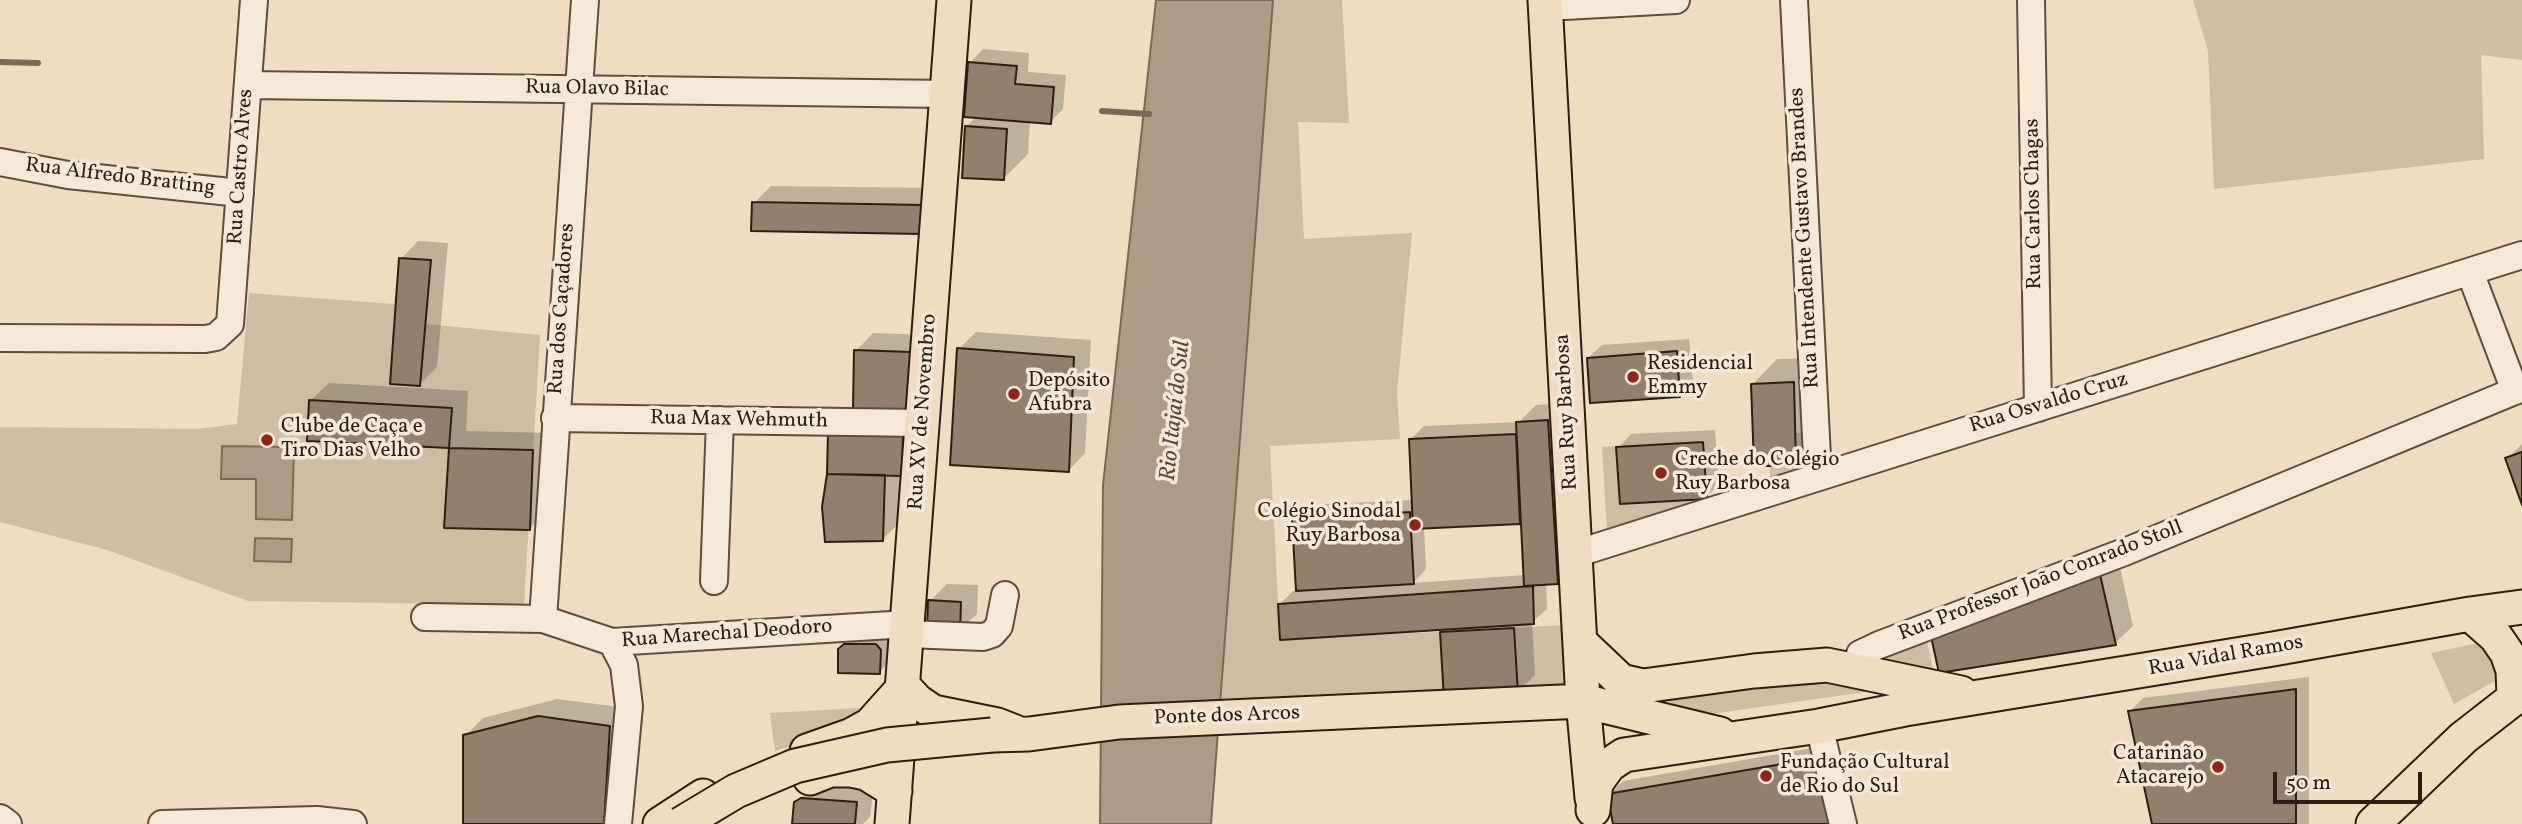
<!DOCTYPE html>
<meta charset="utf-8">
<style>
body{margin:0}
#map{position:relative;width:2522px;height:824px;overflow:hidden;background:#efdcc1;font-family:Vollkorn,serif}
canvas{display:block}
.scale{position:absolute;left:2273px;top:772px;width:149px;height:32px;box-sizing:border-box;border:4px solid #2e1d12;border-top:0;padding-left:9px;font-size:21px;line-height:24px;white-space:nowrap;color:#2e1d12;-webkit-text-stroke:5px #f5e8d7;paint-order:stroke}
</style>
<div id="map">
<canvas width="2522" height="824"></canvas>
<div class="scale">50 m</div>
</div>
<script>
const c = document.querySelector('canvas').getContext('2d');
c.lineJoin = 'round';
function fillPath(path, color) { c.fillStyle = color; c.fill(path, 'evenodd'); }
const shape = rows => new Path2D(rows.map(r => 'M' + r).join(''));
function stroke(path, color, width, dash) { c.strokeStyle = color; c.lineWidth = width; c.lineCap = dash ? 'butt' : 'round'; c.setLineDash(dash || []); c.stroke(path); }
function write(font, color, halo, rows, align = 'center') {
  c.font = font + ' Vollkorn,serif'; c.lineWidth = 7; c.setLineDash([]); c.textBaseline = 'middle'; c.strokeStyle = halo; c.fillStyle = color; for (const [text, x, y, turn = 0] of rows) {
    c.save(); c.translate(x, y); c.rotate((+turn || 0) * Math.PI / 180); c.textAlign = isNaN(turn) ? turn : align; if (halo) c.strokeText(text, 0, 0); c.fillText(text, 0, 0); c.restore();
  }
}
fillPath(shape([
 [1267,0,1342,0,1349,123,1298,122,1304,239,1412,233,1397,393,1400,439,1270,446,1280,639,1440,632,1444,699,1218,717,1236,493],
 [2193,0,2522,0,2522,60,2481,55,2484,159,2214,189,2208,51],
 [399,258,431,260,425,324,540,335,524,605,248,601,107,550,0,522,0,427,197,429,237,424,249,293,394,304],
 [1795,433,1809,433,1810,472,1777,481,1770,475,1770,467,1796,466],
 [1616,446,1620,504,1707,499,1607,532,1602,447],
 [1563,625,1566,691,1518,694,1514,628],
 [1926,636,1934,674,1874,666,1874,654],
 [2483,642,2501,654,2495,681,2454,704,2431,653],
 [1769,676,1893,688,1711,714,1685,711,1667,700],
 [878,707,873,720,775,751,770,713]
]), '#cebca3');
const water = shape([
 [1156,0,1273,0,1211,824,1100,824,1103,485,1156,0],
 [222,446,294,447,292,520,256,519,256,479,221,479,222,446],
 [255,538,292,539,291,562,254,561,255,538]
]);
fillPath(water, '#ad9b86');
stroke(water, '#7a6958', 2);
fillPath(shape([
 [983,49,1029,53,1028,72,1066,75,1063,109,1050,122,1030,120,1028,154,1004,178,966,127,977,116,970,63],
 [771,186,940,188,939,214,754,203],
 [418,241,448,243,437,367,419,385,401,259],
 [976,332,1091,340,1085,453,1068,471,959,349],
 [873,333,927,335,925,391,856,351],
 [1689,339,1693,382,1679,395,1588,358,1602,345],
 [1818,358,1820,440,1795,464,1753,384,1777,359],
 [329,383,468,391,466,431,550,433,547,511,530,528,446,526,451,447,309,439,311,400],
 [1565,403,1575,565,1558,583,1546,583,1547,609,1532,622,1535,675,1518,692,1442,633,1447,627,1280,604,1293,591,1298,591,1294,519,1307,505,1413,500,1411,439,1424,426,1519,422,1536,405],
 [1523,519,1525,575,1413,583,1426,569,1424,527,1520,522],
 [848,416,920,418,902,474,900,522,883,539],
 [1715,430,1719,484,1706,497,1618,448,1631,434],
 [2522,444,2522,500,2507,459],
 [2117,554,2133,626,2115,643,1950,615],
 [947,584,978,585,977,614,959,631,930,601],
 [893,628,897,655,879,672,840,650,858,632],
 [2309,677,2309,824,2153,824,2130,711,2143,698],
 [557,699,627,708,617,824,465,824,465,736,483,718],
 [1830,745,1844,824,1614,824,1609,794,1623,781],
 [814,785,874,785,870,817,863,824,794,824,796,803]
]), '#0003');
stroke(shape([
 [0,62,38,63],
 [1102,111,1149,114]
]), '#7a6958', 6);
const building = shape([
 [968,62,1017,66,1015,84,1054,87,1051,124,964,117,968,62],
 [965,126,1007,129,1004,180,962,178,965,126],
 [752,202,923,205,922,234,751,231,752,202],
 [399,258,431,260,420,386,390,384,399,258],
 [957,348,1074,357,1069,472,950,465,957,348],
 [854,350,911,352,908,410,853,409,854,350],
 [1677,351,1680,397,1590,403,1587,358,1677,351],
 [1794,382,1796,466,1754,466,1751,384,1794,382],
 [309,400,452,408,449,448,307,441,309,400],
 [1548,420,1558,584,1524,586,1516,422,1548,420],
 [828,432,903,434,902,476,827,474,828,432],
 [1516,434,1520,524,1413,529,1409,439,1516,434],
 [1703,442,1707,499,1620,504,1616,447,1703,442],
 [449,448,533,450,530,530,444,528,449,448],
 [2522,452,2522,505,2505,458,2522,452],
 [827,474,885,475,883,541,825,542,822,507,827,474],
 [1410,512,1414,584,1296,591,1292,518,1410,512],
 [2099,570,2116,645,1939,673,1930,632,2099,570],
 [1533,586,1534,624,1280,640,1278,604,1533,586],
 [928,600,961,602,960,633,927,632,928,600],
 [1514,628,1518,694,1444,699,1440,632,1514,628],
 [844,644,876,644,881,650,880,674,838,673,838,649,844,644],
 [2296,689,2296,824,2152,824,2128,711,2296,689],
 [538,716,610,726,604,824,463,824,463,735,538,716],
 [1817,758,1829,824,1613,824,1607,794,1817,758],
 [801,798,857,802,855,824,792,824,794,802,801,798]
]);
fillPath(building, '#92806d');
stroke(building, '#2e1d12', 2);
const minor = shape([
 [1794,0,1818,477],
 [2031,0,2038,408],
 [1546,7,1676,0],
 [248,85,947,94],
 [0,162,68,175,240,193],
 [2470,272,2515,391],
 [0,338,205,339,216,337,230,324,254,0],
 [555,418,923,423],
 [1575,554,2522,255],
 [714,581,720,420],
 [425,617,543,619,612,642,908,624],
 [543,619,585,0],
 [907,634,983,637,992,634,999,626,1005,595],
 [612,642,624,665,629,706,618,824],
 [1867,672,1860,654,1879,645,2127,551,2522,388],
 [1819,726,1843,824],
 [0,818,8,824],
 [162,824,317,820,353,824]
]);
const major = shape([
 [1545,0,1583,701,1592,798],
 [2470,614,2496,637,2507,653,2513,670,2514,697],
 [1581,643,1621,681,1643,686,1754,671,1827,665,1961,693],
 [904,687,917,701,933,712,997,725,1015,732],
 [992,735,1029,734,1119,722,1583,701,1720,734],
 [807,751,852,735,870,725,904,687],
 [810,778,830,770,851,770,866,773,895,791],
 [1593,810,1596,783,1609,765,1624,755,1819,726,1905,709,2273,649,2470,614,2522,607],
 [660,824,703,796],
 [892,824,954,0],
 [2373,824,2463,738,2522,692]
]);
stroke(minor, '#5e4d3e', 30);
stroke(major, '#2e1d12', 37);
stroke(minor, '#f5e8d7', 26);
stroke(major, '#efdcc1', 33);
const majorBridge = shape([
 [681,824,736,791,795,766,887,745,992,735]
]);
stroke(majorBridge, '#2e1d12', 37, []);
stroke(majorBridge, '#efdcc1', 33);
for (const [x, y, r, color] of [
 [1633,377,7,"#8f2418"],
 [1014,394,7,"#8f2418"],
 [267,440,7,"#8f2418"],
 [1661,473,7,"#8f2418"],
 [1415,525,7,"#8f2418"],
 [2218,767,7,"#8f2418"],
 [1766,776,7,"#8f2418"]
]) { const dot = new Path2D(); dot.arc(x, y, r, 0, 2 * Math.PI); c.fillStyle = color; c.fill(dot); stroke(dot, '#f5e8d7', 2.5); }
write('21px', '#2e1d12', '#f5e8d7', [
 ["Rua Olavo Bilac",597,90,1],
 ["Rua Castro Alves",242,167,-86],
 ["Rua Alfredo Bratting",120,178,7],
 ["Rua Carlos Chagas",2035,204,-91],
 ["Rua Intendente Gustavo Brandes",1806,238,-93],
 ["Rua dos Caçadores",563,309,-86],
 ["Rua Osvaldo Cruz",2049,404,-17],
 ["Rua XV de Novembro",924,412,-86],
 ["Rua Ruy Barbosa",1568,412,-93],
 ["Rua Max Wehmuth",739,421,1],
 ["Rua Professor João Conrado Stoll",2041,582,-21],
 ["Rua Marechal Deodoro",727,635,-4],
 ["Rua Vidal Ramos",2226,657,-10],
 ["Ponte dos Arcos",1227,717,-2]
]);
write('21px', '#2e1d12', '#f5e8d7', [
 ["Residencial",1647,365],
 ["Emmy",1647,389],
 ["Depósito",1028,382],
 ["Afubra",1028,406],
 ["Clube de Caça e",281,428],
 ["Tiro Dias Velho",281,452],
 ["Creche do Colégio",1675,461],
 ["Ruy Barbosa",1675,485],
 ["Colégio Sinodal",1401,513,"right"],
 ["Ruy Barbosa",1401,537,"right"],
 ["Catarinão",2204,755,"right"],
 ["Atacarejo",2204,779,"right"],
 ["Fundação Cultural",1780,764],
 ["de Rio do Sul",1780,788]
], 'left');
write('italic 23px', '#5a493b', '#f5e8d7', [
 ["Rio Itajaí do Sul",1177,411,-84]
]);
</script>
